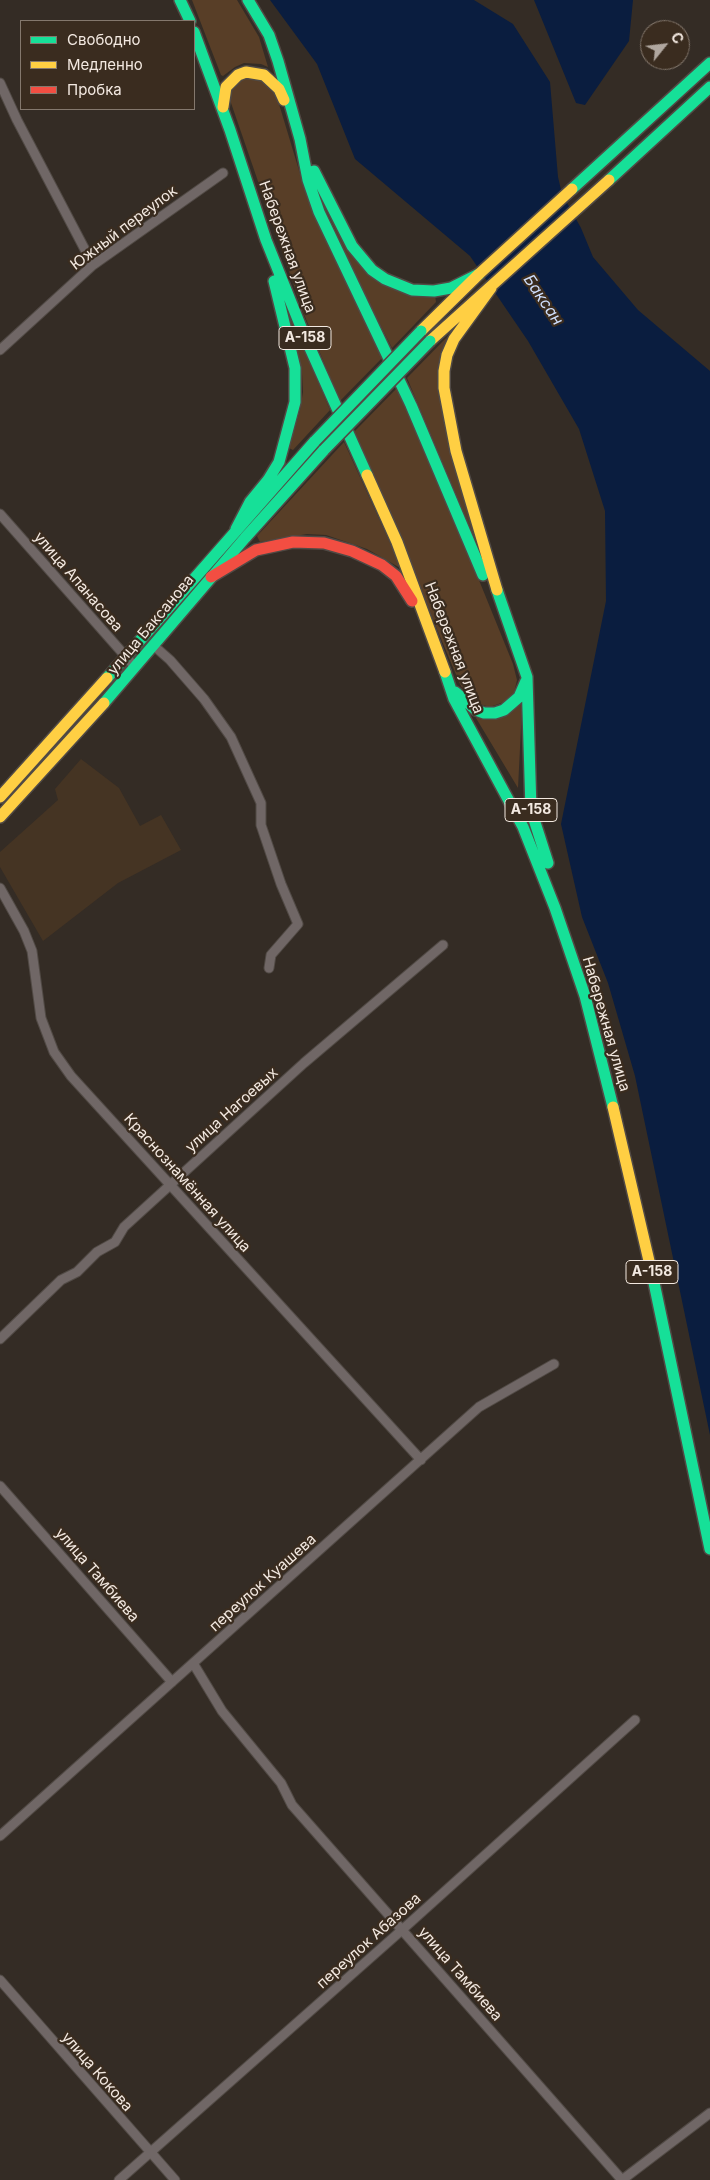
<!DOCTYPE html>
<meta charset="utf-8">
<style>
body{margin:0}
#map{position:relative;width:710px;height:2180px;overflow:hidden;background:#342c25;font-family:Inter,sans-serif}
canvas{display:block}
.legend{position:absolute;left:20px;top:20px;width:175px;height:90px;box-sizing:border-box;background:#3a2c1f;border:1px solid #84786d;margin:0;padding:6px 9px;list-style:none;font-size:15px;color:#f3e9e1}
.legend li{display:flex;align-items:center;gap:10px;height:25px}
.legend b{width:25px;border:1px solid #84786d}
.north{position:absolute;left:640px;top:20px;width:50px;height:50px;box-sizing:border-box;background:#3a2c1f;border:1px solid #84786d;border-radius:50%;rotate:61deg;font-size:14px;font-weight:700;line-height:20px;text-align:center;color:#f3e9e1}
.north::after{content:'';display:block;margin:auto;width:18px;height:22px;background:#b0a79f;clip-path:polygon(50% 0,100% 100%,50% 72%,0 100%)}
</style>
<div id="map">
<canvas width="710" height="2180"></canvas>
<ul class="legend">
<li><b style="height:6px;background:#16e098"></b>Свободно</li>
<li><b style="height:6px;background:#ffcf43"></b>Медленно</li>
<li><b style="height:6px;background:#f24e42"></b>Пробка</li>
</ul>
<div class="north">С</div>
</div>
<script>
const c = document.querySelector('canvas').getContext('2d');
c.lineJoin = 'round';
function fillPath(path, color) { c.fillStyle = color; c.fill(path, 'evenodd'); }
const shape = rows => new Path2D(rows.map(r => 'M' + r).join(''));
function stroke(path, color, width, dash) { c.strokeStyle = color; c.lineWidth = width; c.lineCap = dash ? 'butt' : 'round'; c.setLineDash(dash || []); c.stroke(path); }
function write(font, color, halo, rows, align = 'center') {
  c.font = font + ' Inter,sans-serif'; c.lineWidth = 4.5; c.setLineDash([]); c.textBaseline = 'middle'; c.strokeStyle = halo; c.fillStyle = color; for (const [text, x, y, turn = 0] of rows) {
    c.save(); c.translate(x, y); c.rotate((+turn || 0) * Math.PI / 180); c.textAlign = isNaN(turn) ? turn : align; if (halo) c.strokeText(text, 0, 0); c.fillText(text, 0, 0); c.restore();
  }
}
fillPath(shape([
 [81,759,119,788,140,826,161,815,181,850,118,883,43,941,0,867,0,852,58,800,55,789]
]), '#453423');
fillPath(shape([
 [192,0,237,0,259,37,268,67,261,64,244,63,235,67,223,76,221,75],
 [262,78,276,94,301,177,383,357,340,401,303,312,230,100,232,88,239,79],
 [324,204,360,264,435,295,436,302,392,348,350,265],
 [284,302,330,410,293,450,289,448,300,410,303,392,302,373],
 [447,337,443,352,480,551,407,378],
 [397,388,468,553,513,664,517,680,514,693,504,702,490,707,479,704,467,697,460,684,354,432],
 [344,442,402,569,367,549,326,535,307,534,260,542,257,536],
 [521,704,522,708,518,788,476,718]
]), '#583e27');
fillPath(shape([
 [270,0,474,0,513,24,550,82,558,177,562,194,581,228,593,257,638,310,710,371,710,1435,635,1076,608,983,582,917,561,824,606,601,605,511,579,429,528,341,470,256,355,159,317,64],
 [534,0,633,0,629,41,585,105,576,103]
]), '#0a1d3f');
const street = shape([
 [0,83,17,120,93,265],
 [0,350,93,265,223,173],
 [0,514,135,667],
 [153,645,170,660,204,699,231,737,261,803,261,825,281,884,298,924,271,955,269,968],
 [0,888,24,931,32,951,41,1018,54,1052,71,1076,421,1460],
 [0,1339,61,1280,77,1272,97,1252,115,1242,124,1227,304,1063,443,945],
 [0,1486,172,1682],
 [193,1663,222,1711,281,1783,292,1805,622,2180],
 [0,1836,479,1407,554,1364],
 [0,1980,175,2180],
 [119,2180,403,1929,635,1720],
 [622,2180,710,2113]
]);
const fast = shape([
 [180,0,190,21],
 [248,0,269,35,278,61,300,139,308,180,319,212,411,405,483,575],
 [194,32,230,130,266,240,305,337,367,475],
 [314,171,352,246,372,270,385,279,412,290,434,291,451,288,479,274],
 [609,180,710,87],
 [572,189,710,63],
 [236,529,250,502,268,480,279,462,295,402,295,368,274,281],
 [497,590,527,677,531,810,548,863],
 [445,672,454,699,523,827,555,908,585,996,613,1107],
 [107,678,315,441],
 [455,692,476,710,484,713,495,713,504,710,519,697,526,681],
 [104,703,245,538,324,450],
 [653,1278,710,1549]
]);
const slow = shape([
 [223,107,226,87,238,75,246,72,264,75,279,89,284,100],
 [491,288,454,339,447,355,444,371,444,388,456,451,497,590],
 [421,331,479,274,572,189],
 [430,341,609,180],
 [367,475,397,542,445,672],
 [0,797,107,678],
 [0,817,104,703],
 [613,1107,653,1278]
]);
const jam = shape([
 [211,577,256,550,293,542,324,543,352,551,382,565,396,576,412,601]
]);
stroke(street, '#514a45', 11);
stroke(fast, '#514a45', 14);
stroke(slow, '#514a45', 14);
stroke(jam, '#514a45', 14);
stroke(street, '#706766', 9);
stroke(fast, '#16e098', 11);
stroke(slow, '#ffcf43', 11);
stroke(jam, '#f24e42', 11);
const fastBridge = shape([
 [315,441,421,331],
 [324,450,430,341]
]);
stroke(fastBridge, '#514a45', 14, []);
stroke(fastBridge, '#16e098', 11);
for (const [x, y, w] of [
 [305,338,52],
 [531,810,52],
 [652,1272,52]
]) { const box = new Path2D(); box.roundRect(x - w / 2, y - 11.5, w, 23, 4); c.fillStyle = '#3a2c1f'; c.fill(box); stroke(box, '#f3e9e1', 1); }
write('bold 14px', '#f3e9e1', null, [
 ["А-158",305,338],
 ["А-158",531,810],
 ["А-158",652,1272]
]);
write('15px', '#f3e9e1', '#3a2c1f', [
 ["Южный переулок",124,228,-37],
 ["Набережная улица",287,247,70],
 ["улица Апанасова",78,582,49],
 ["улица Баксанова",151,625,-50],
 ["Набережная улица",454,648,69],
 ["Набережная улица",606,1024,74],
 ["улица Нагоевых",232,1110,-42],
 ["Краснознамённая улица",187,1183,48],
 ["улица Тамбиева",97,1575,49],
 ["переулок Куашева",263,1583,-42],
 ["переулок Абазова",369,1941,-42],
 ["улица Тамбиева",460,1974,49],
 ["улица Кокова",97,2072,49]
]);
write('italic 16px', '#cfdffd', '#3a2c1f', [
 ["Баксан",543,300,56]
]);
</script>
